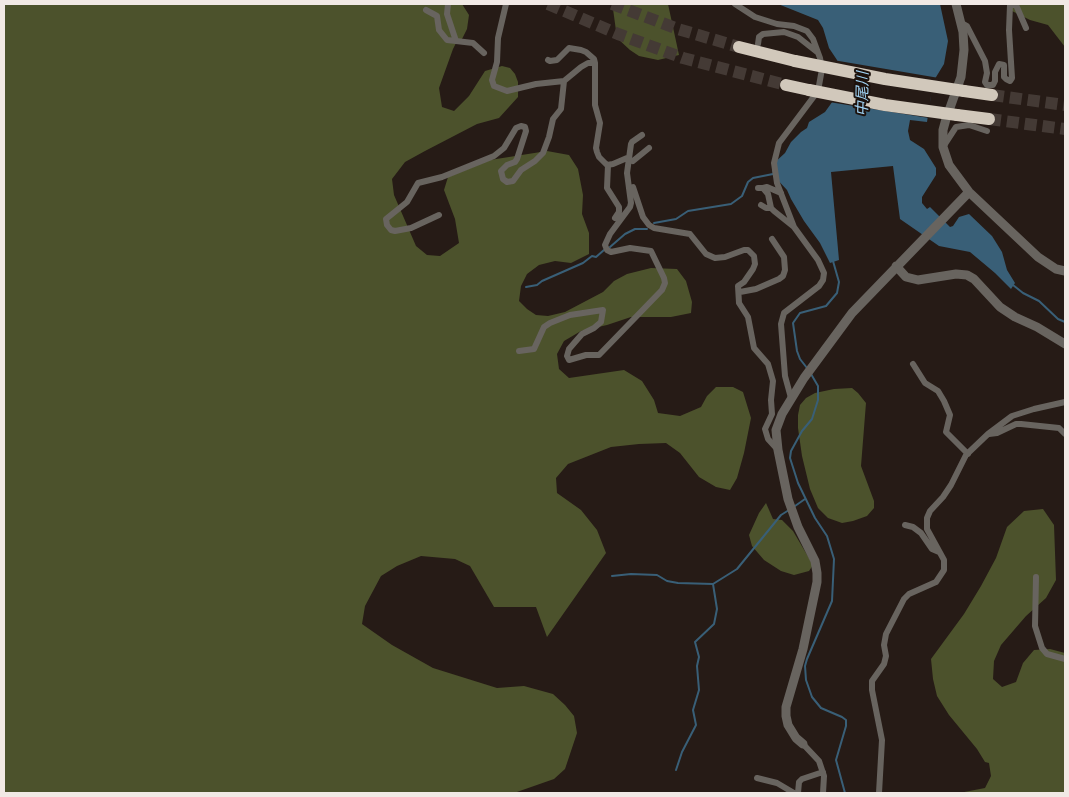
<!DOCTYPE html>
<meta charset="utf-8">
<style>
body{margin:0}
#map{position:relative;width:1069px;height:797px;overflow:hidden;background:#261b16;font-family:Rubik,sans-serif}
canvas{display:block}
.frame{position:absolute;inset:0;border:5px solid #f1e9e5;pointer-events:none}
</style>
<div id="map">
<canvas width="1069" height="797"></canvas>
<div class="frame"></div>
</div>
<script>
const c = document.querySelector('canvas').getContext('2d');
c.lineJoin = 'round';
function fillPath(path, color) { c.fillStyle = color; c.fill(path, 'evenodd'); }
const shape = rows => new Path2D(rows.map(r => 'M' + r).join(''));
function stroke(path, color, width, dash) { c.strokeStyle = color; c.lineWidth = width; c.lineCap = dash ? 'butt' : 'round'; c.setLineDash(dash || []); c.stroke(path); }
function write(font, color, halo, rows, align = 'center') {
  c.font = font + ' Rubik,"Noto Sans JP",sans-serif'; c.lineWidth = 4; c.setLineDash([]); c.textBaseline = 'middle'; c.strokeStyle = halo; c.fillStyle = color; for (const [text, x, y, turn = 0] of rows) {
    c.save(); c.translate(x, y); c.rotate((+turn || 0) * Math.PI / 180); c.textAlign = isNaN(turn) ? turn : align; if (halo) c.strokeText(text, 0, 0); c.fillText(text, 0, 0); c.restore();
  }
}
fillPath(shape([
 [4,4,462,4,469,15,467,29,462,39,456,43,453,49,439,88,442,107,454,111,469,96,485,71,502,66,510,68,515,74,518,82,518,97,499,118,477,124,425,151,405,162,392,179,394,195,416,246,427,255,440,256,459,243,455,219,444,190,448,177,490,160,547,151,569,155,578,169,583,195,582,214,589,233,589,254,571,263,555,261,539,265,527,274,521,286,519,301,527,309,536,315,548,316,565,312,603,292,614,281,627,274,651,268,677,269,686,281,692,302,691,313,671,317,631,317,607,325,581,331,564,341,557,354,559,369,569,378,624,370,642,381,654,400,658,413,680,416,701,407,707,396,716,387,733,387,743,392,751,418,744,453,737,478,730,490,716,487,699,477,680,453,666,443,639,444,611,447,568,464,556,478,557,493,581,510,597,530,606,553,547,637,536,607,494,607,470,566,455,559,421,556,397,566,381,576,365,606,362,624,392,645,433,668,497,688,524,686,553,694,565,705,574,716,577,733,565,769,554,779,514,793,4,793],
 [614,4,668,4,679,55,658,60,639,56,630,50,617,38,613,9],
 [1010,4,1065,4,1065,47,1048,25,1030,20,1012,11],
 [852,388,858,393,866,403,861,466,874,501,874,508,867,516,853,521,842,523,828,518,818,508,810,489,802,456,798,428,798,415,800,405,806,398,815,393,834,389],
 [766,503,773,519,782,520,793,531,813,565,809,571,794,575,781,571,764,560,752,546,749,535,759,513],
 [1043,509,1054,525,1056,580,1046,598,1026,616,1001,645,994,661,993,679,1002,687,1016,682,1023,663,1034,650,1050,649,1065,653,1065,793,959,793,985,788,991,776,989,763,985,762,977,749,949,715,937,696,933,679,931,659,964,614,981,586,996,558,1007,527,1024,511]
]), '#4c522c');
fillPath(shape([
 [778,4,940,4,948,41,944,64,933,82,927,122,910,120,908,131,910,140,924,149,936,168,936,175,922,197,922,203,927,209,930,207,950,227,953,226,959,217,969,214,992,236,1002,252,1007,270,1015,283,1011,289,995,273,970,252,939,246,900,219,893,166,831,172,839,260,830,263,820,243,804,221,791,199,787,190,773,175,772,169,773,164,785,153,791,142,801,132,807,128,809,122,825,112,835,98,841,76,837,60,829,48,823,28,818,20]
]), '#395f77');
fillPath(shape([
 [833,60,939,78,931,96,929,118,829,102,833,97,838,76]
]), '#261b16');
stroke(shape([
 [654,223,676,219,688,211,731,204,742,196,748,182,753,178,773,174],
 [610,247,625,234,635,229,647,229],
 [1013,285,1023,293,1039,301,1058,319,1065,322],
 [526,287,537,285,542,281,583,263,592,256,596,257,604,250],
 [807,368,800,359,797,351,793,323,800,313,826,306,837,293,839,282,833,261],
 [811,374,818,386,818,400,812,419,802,431,791,451,790,458,798,483,815,518,827,536,834,559,832,601,807,659,805,666,806,680,812,697,821,708,842,717,846,720,846,726,836,760,845,793],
 [795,506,805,499],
 [612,576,631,574,657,575,667,581,678,583,713,584,737,569,781,515,789,510],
 [676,770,682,752,696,725,693,710,699,690,697,666,699,657,695,642,714,624,717,609,713,584]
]), '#395f77', 2);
stroke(shape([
 [548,4,618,34,683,58,786,85],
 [612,4,678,29,739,47],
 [992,95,1065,105],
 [989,119,1065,129]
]), '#443a35', 12, [12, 6]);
stroke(shape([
 [448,4,447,14,456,41,473,43,484,53],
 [506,4,498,38,497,62,492,80,494,86,507,91,536,84,564,81,581,67,588,63,595,63,595,105,600,123,596,148,597,152,599,157,607,165,613,164,627,158,629,159],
 [735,4,755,17,777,24,794,26,807,31,813,39,820,58,822,69,818,91,779,143,774,163,777,183,794,227,818,260,824,273,823,280,819,286,784,313,781,324,785,376,791,398],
 [426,10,437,16,439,30,447,40,456,41],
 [960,22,967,26,985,61,987,73,985,82,987,85,993,85,995,81,995,72,999,64,1004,65,1004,77,1006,79,1010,81,1012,78,1009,30,1010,5,1016,5,1026,28],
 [758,44,759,37,763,34,784,32,798,37,817,52],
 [548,60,550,61,557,60,569,48,581,50,586,52,594,59,595,63],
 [943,147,956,127,969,125,987,131],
 [633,161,649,148],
 [608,165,607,188,619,207,619,212,615,218],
 [633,187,643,217,649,225,654,228,690,234,706,254,715,258,725,257,744,250,748,250,754,256,755,264,753,269,744,282,738,286,739,303,748,317,754,348,768,364,773,381,771,400,772,414,765,429,768,439,778,450],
 [758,188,763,188,768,194,771,208,774,211,794,227],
 [763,188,767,187,781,193],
 [761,205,766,208,771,208],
 [439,215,411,228,395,231,391,230,387,225,386,219,407,202,418,183,442,177,494,156,504,148,516,128,521,126,525,127,526,131,517,159,515,162,507,165,501,171,503,179,507,182,513,181,521,170,535,161,543,153,549,137,553,119,561,109,564,81],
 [740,292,756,289,779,279,783,276,785,270,784,257,772,239],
 [519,351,534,349,544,327,550,323,570,315,603,310,601,322,594,328,582,334,569,349,567,356,569,360,586,355,599,355,662,290,665,283,664,278,651,251,630,248,611,252,607,250,605,245,610,234,630,207,631,203,627,173,631,144,632,142,642,135],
 [913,364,925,383,938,391,944,401,950,415,946,432,968,454],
 [989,434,997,433,1016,424,1021,424,1059,428,1065,434],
 [905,525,913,527,921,533,932,549,939,552],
 [1036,577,1035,626,1042,648,1047,654,1065,659],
 [803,744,819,761,824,776,823,793],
 [757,778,777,783,794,793],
 [798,793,799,782,802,779,823,772],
 [879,793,882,740,872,690,872,681,884,664,886,656,884,645,886,634,904,599,909,594,936,582,944,570,944,560,927,529,927,518,930,511,943,497,951,485,966,455,988,434,1012,416,1034,409,1065,402]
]), '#68645f', 6);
stroke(shape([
 [956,4,963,32,964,50,961,77,946,119,943,130,943,147,949,165,969,192,1038,257,1056,269,1065,271],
 [896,266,906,277,918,280,956,274,967,275,974,279,1000,307,1015,317,1037,327,1065,344],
 [803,744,796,738,788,725,786,716,786,707,803,649,817,582,817,573,815,561,798,527,788,499,778,450,776,430,782,414,804,378,852,313,969,192]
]), '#68645f', 9);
stroke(shape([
 [739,47,795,61],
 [786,85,809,90],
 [964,91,992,95],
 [957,115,989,119]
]), '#d1c8bb', 12);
stroke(shape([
 [795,61,885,79,964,91],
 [809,90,885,105,957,115]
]), '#d1c8bb', 12);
write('italic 15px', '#a1d4f6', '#1c120d', [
 ["中尾川",863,94,-89]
]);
</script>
